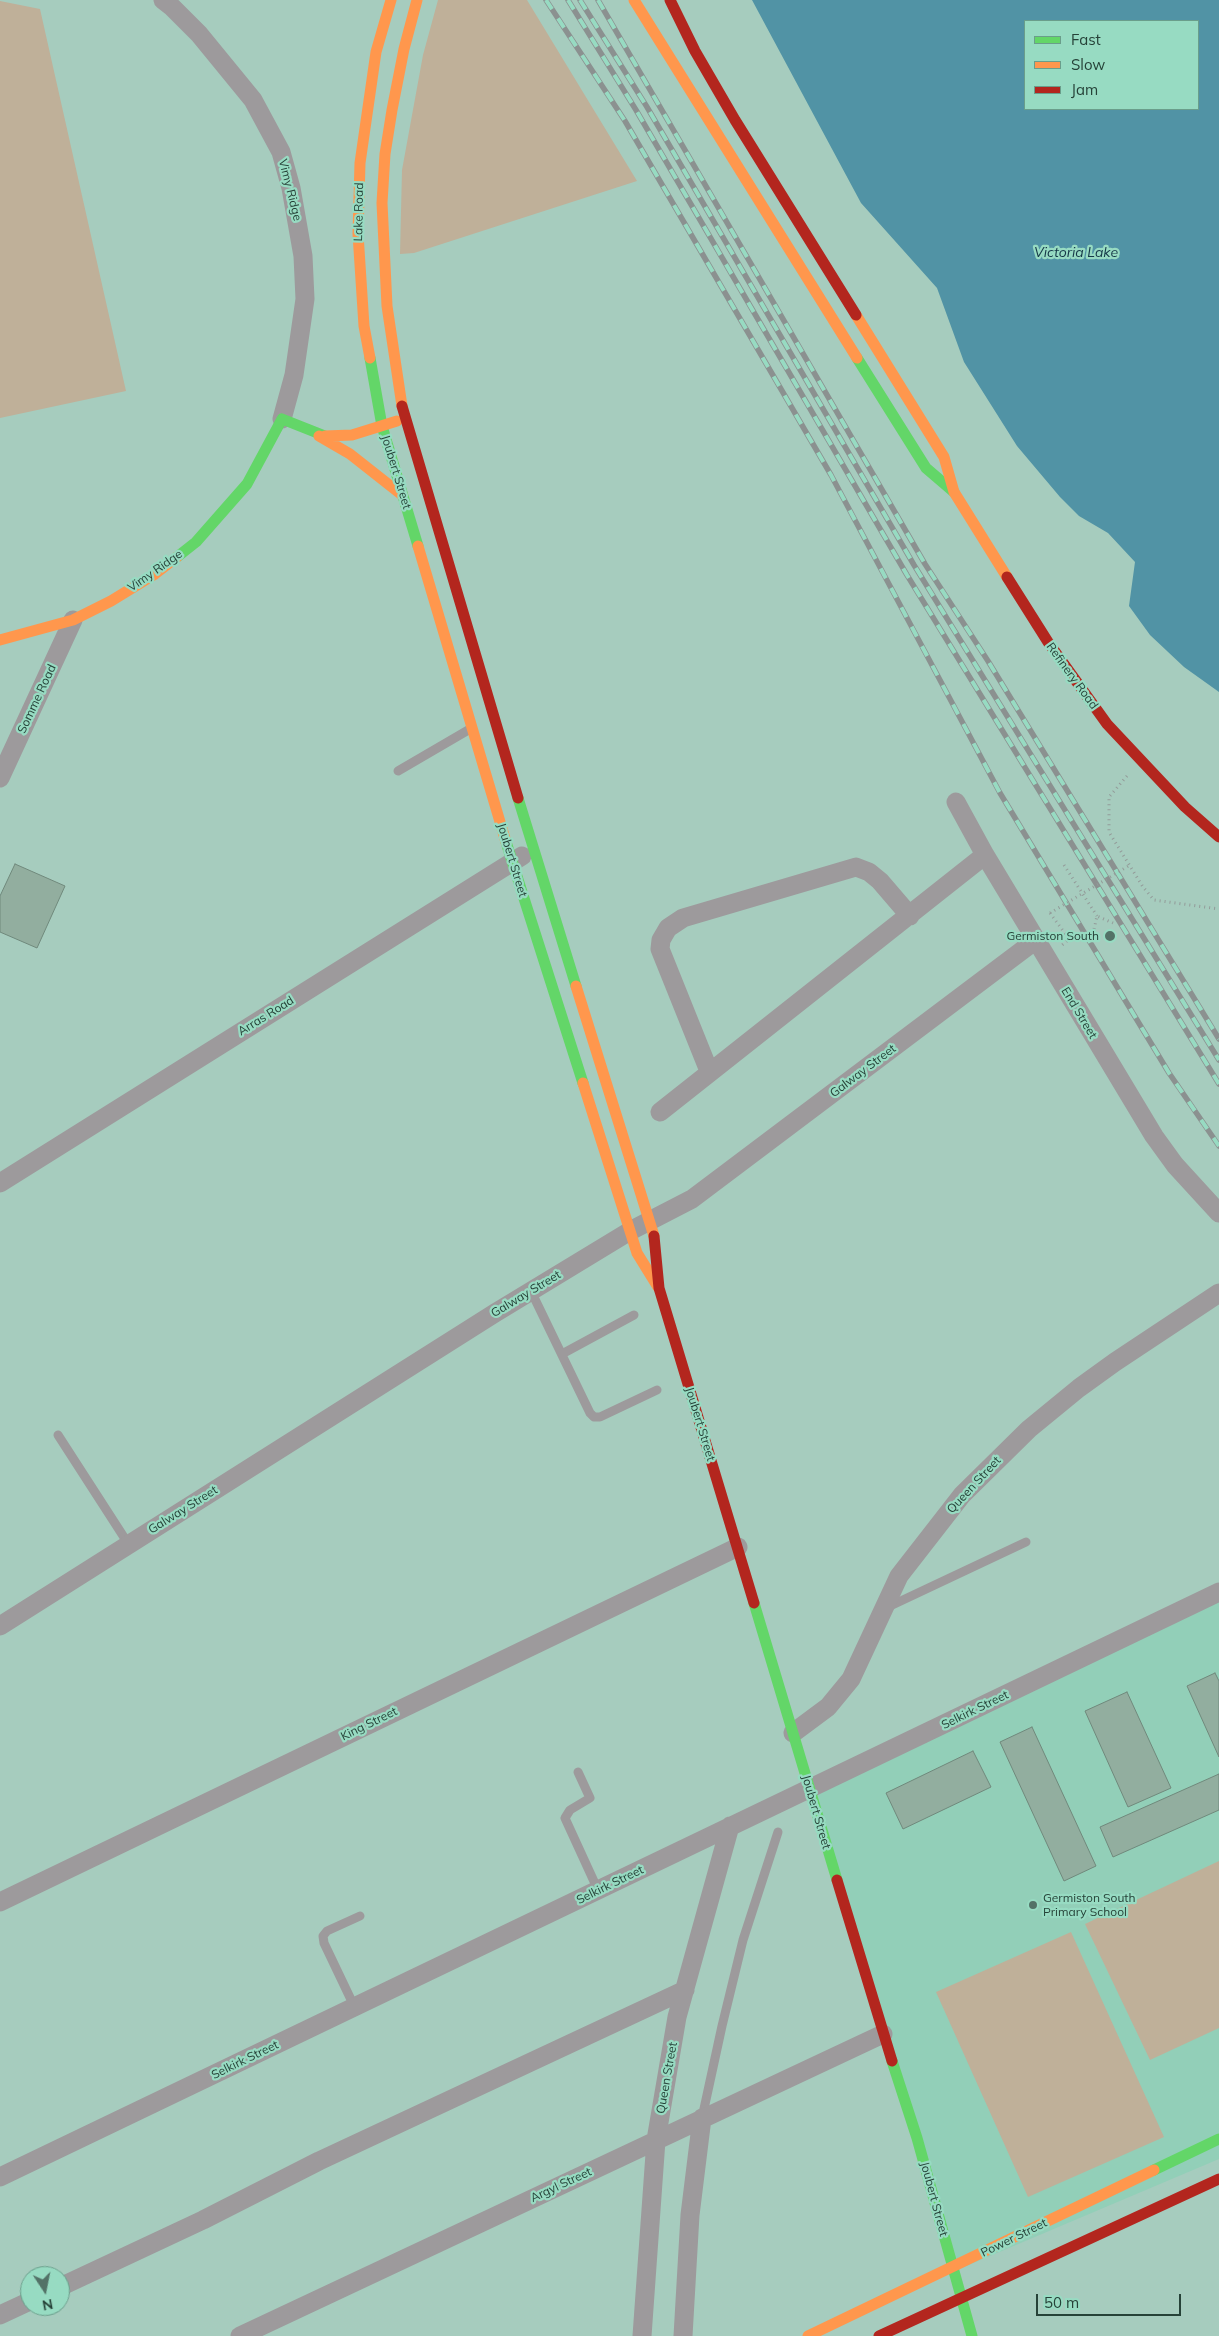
<!DOCTYPE html>
<style>
body{margin:0}
#map{position:relative;width:1219px;height:2336px;overflow:hidden;background:#a6ccbe;font-family:Mulish,sans-serif}
canvas{display:block}
.legend{position:absolute;left:1024px;top:20px;width:175px;height:90px;box-sizing:border-box;background:#97dbc2;border:1px solid #6a9e8b;margin:0;padding:6px 9px;list-style:none;font-size:15px;color:#264238}
.legend li{display:flex;align-items:center;gap:10px;height:25px}
.legend b{width:25px;border:1px solid #6a9e8b}
.north{position:absolute;left:20px;top:2266px;width:50px;height:50px;box-sizing:border-box;background:#97dbc2;border:1px solid #6a9e8b;border-radius:50%;rotate:169deg;font-size:14px;font-weight:700;line-height:20px;text-align:center;color:#264238}
.north::after{content:'';display:block;margin:auto;width:18px;height:22px;background:#537267;clip-path:polygon(50% 0,100% 100%,50% 72%,0 100%)}
.scale{position:absolute;left:1036px;top:2294px;width:145px;height:22px;box-sizing:border-box;border:2px solid #264238;border-top:0;padding-left:6px;font-size:15px;line-height:18px;white-space:nowrap;color:#264238;-webkit-text-stroke:4px #97dbc2;paint-order:stroke}
</style>
<div id="map">
<canvas width="1219" height="2336"></canvas>
<ul class="legend">
<li><b style="height:6px;background:#63d668"></b>Fast</li>
<li><b style="height:6px;background:#ff974d"></b>Slow</li>
<li><b style="height:6px;background:#b3261e"></b>Jam</li>
</ul>
<div class="north">N</div>
<div class="scale">50 m</div>
</div>
<script>
const c = document.querySelector('canvas').getContext('2d');
c.lineJoin = 'round';
function fillPath(path, color) { c.fillStyle = color; c.fill(path, 'evenodd'); }
const shape = rows => new Path2D(rows.map(r => 'M' + r).join(''));
function stroke(path, color, width, dash) { c.strokeStyle = color; c.lineWidth = width; c.lineCap = dash ? 'butt' : 'round'; c.setLineDash(dash || []); c.stroke(path); }
function write(font, color, halo, rows, align = 'center') {
  c.font = font + ' Mulish,sans-serif'; c.lineWidth = 4.5; c.setLineDash([]); c.textBaseline = 'middle'; c.strokeStyle = halo; c.fillStyle = color; for (const [text, x, y, turn = 0] of rows) {
    c.save(); c.translate(x, y); c.rotate((+turn || 0) * Math.PI / 180); c.textAlign = isNaN(turn) ? turn : align; if (halo) c.strokeText(text, 0, 0); c.fillText(text, 0, 0); c.restore();
  }
}
fillPath(shape([
 [1219,1587,1219,2159,957,2270,810,1781]
]), '#92cfb8');
fillPath(shape([
 [438,0,527,0,637,181,414,253,400,254,402,170,423,55],
 [0,1,40,9,126,391,0,418],
 [1219,1861,1219,2028,1150,2060,1085,1924],
 [1071,1932,1164,2137,1028,2197,936,1992]
]), '#bfb099');
fillPath(shape([
 [752,0,1219,0,1219,692,1184,667,1150,635,1129,606,1135,562,1108,533,1079,516,1060,497,1017,446,964,362,937,288,861,203],
 [1025,21,1198,21,1198,109,1025,109]
]), '#5193a5');
const building = shape([
 [15,864,65,886,37,948,0,932,0,896,15,864],
 [1215,1673,1219,1681,1219,1757,1187,1686,1215,1673],
 [1127,1692,1171,1788,1128,1807,1085,1711,1127,1692],
 [1032,1727,1096,1866,1064,1881,1000,1742,1032,1727],
 [973,1751,991,1787,903,1829,886,1793,973,1751],
 [1219,1774,1219,1810,1113,1857,1100,1827,1219,1774]
]);
fillPath(building, '#92ae9f');
stroke(building, '#70897c', 1);
stroke(shape([
 [1127,776,1109,797,1109,832,1143,887,1154,900,1219,909],
 [1064,865,1097,916],
 [1050,913,1069,939,1061,946],
 [1093,934,1097,916,1113,923]
]), '#939b99', 3, [1, 4]);
stroke(shape([
 [398,771,470,729],
 [531,1291,590,1413,594,1417,600,1417,657,1390],
 [562,1354,634,1315],
 [58,1435,129,1545],
 [888,1607,1026,1542],
 [578,1772,590,1798,570,1810,565,1818,598,1890],
 [355,2008,324,1943,323,1936,327,1931,360,1916],
 [702,2118,722,2026,743,1940,778,1832]
]), '#9d9a9c', 9);
stroke(shape([
 [163,0,172,7,199,34,253,100,281,152,291,188,303,256,305,299,294,375,282,419],
 [0,778,73,620],
 [956,802,985,855,1154,1136,1175,1165,1219,1213],
 [709,1071,660,949,661,940,668,928,683,918,856,867,869,872,880,881,910,916],
 [660,1112,985,855],
 [0,1183,522,856],
 [0,1626,495,1313,630,1231,692,1199,1036,940],
 [793,1733,828,1707,851,1679,899,1576,962,1495,1029,1429,1079,1388,1115,1362,1219,1293],
 [0,1902,738,1547],
 [0,2177,1219,1592],
 [60,2287,203,2220,319,2161,685,1990],
 [0,2315,30,2301],
 [240,2336,883,2034],
 [642,2336,656,2140,677,2017,730,1826],
 [683,2336,690,2215,702,2118]
]), '#9d9a9c', 19);
stroke(shape([
 [370,358,382,426,418,546],
 [857,358,926,468,954,492],
 [177,557,196,542,247,484,282,419,325,436],
 [518,798,576,986],
 [506,842,583,1083],
 [754,1603,837,1880],
 [892,2061,917,2138,972,2336],
 [1154,2170,1219,2139]
]), '#63d668', 11);
stroke(shape([
 [634,0,857,358],
 [856,315,944,457,954,492,1007,577],
 [370,358,364,326,358,234,360,163,376,52,391,0],
 [402,406,387,306,382,203,385,154,392,110,404,49,417,0],
 [319,436,350,454,402,495],
 [325,436,352,435,397,421],
 [418,546,506,842],
 [0,640,73,620,111,601,155,574,177,557],
 [576,986,654,1236],
 [583,1083,637,1253,658,1287],
 [808,2336,1154,2170]
]), '#ff974d', 11);
stroke(shape([
 [670,0,695,51,735,120,856,315],
 [402,406,518,798],
 [1007,577,1048,642,1107,724,1185,807,1219,837],
 [654,1236,659,1288,754,1603],
 [837,1880,892,2061],
 [879,2336,1219,2179]
]), '#b3261e', 11);
const rail = shape([
 [546,0,625,121,831,475,1000,793,1169,1073,1219,1146],
 [568,0,636,110,907,575,1219,1084],
 [580,0,647,107,914,565,1219,1060],
 [598,0,925,564,988,661,1219,1039]
]);
stroke(rail, '#8b9190', 5.5);
stroke(rail, '#97dbc2', 4, [11]);
stroke(shape([
 [1050,913,1130,865]
]), '#939b99', 3, [1, 4]);
for (const [x, y, r, color] of [
 [1110,936,6,"#537267"],
 [1033,1905,5,"#537267"]
]) { const dot = new Path2D(); dot.arc(x, y, r, 0, 2 * Math.PI); c.fillStyle = color; c.fill(dot); stroke(dot, '#97dbc2', 2); }
write('12px', '#264238', '#97dbc2', [
 ["Vimy Ridge",290,190,76],
 ["Lake Road",359,212,-89],
 ["Joubert Street",396,472,73],
 ["Vimy Ridge",155,571,-35],
 ["Refinery Road",1072,676,54],
 ["Somme Road",37,699,-65],
 ["Joubert Street",512,860,73],
 ["End Street",1079,1013,59],
 ["Arras Road",266,1016,-32],
 ["Galway Street",863,1071,-37],
 ["Galway Street",526,1294,-31],
 ["Joubert Street",700,1424,73],
 ["Queen Street",974,1485,-47],
 ["Galway Street",183,1510,-32],
 ["Selkirk Street",975,1710,-26],
 ["King Street",369,1724,-26],
 ["Joubert Street",816,1812,74],
 ["Selkirk Street",610,1885,-26],
 ["Selkirk Street",245,2060,-26],
 ["Queen Street",667,2078,-80],
 ["Argyl Street",561,2185,-25],
 ["Joubert Street",934,2199,75],
 ["Power Street",1014,2238,-26]
]);
write('12px', '#264238', '#97dbc2', [
 ["Germiston South",1099,936],
 ["Germiston South",1043,1898,"left"],
 ["Primary School",1043,1912,"left"]
], 'right');
write('italic 14px', '#153847', '#97dbc2', [
 ["Victoria Lake",1076,253]
]);
</script>
